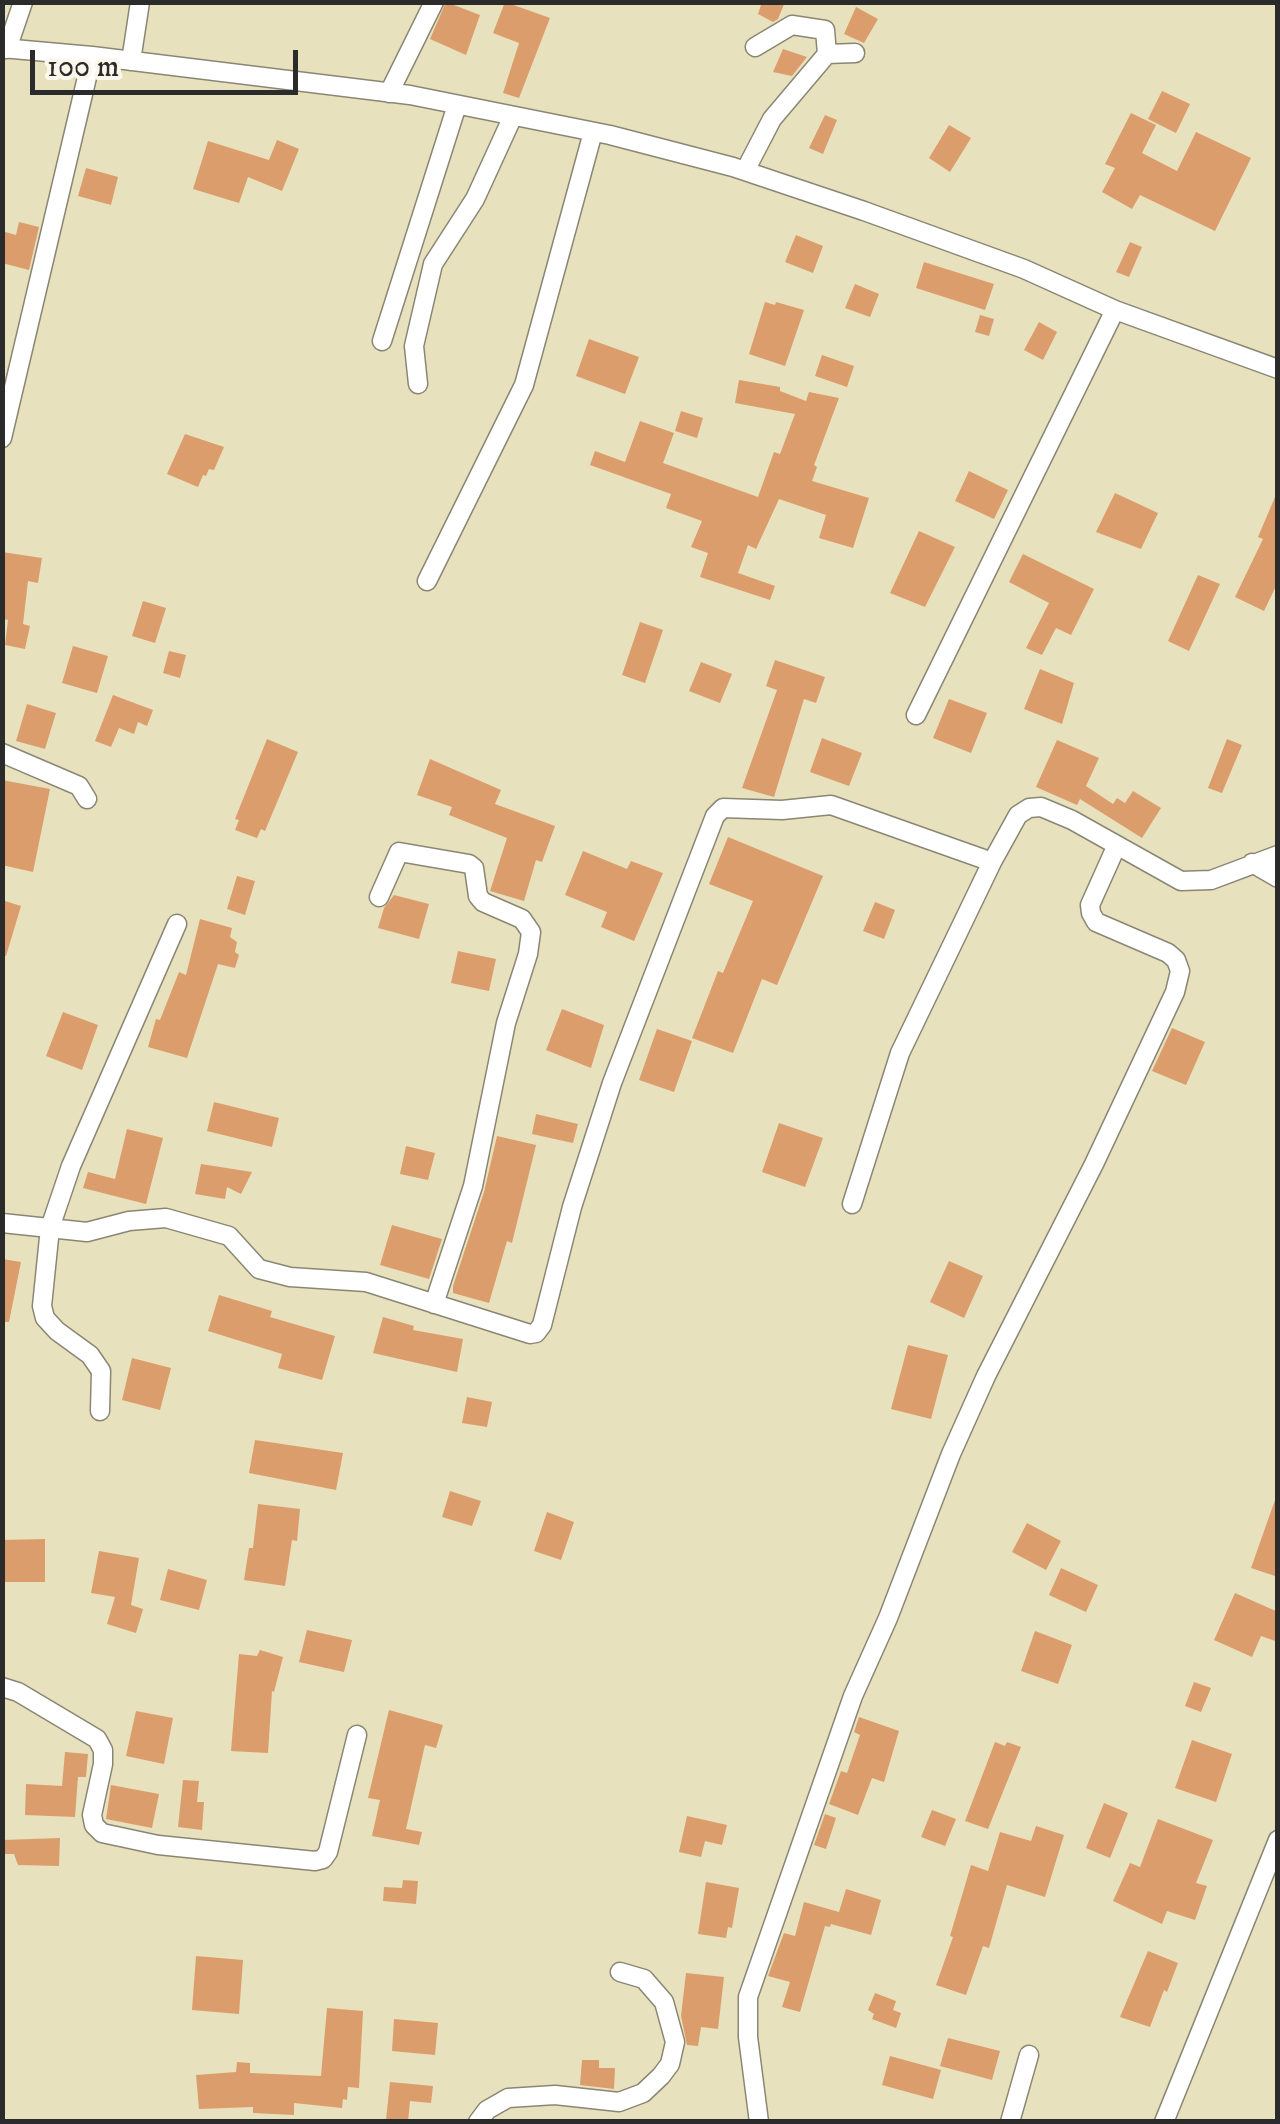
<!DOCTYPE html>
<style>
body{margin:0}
#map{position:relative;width:1280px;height:2124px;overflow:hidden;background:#e8e1bd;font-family:"IM FELL DW Pica",serif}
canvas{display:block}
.frame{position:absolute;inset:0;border:5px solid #2b2b2b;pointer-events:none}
.scale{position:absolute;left:30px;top:50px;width:268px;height:45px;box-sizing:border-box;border:5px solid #2b2b2b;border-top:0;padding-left:12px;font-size:30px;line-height:35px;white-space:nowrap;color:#2b2b2b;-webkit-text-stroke:8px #fbf7ec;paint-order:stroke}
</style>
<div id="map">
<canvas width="1280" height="2124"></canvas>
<div class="frame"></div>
<div class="scale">100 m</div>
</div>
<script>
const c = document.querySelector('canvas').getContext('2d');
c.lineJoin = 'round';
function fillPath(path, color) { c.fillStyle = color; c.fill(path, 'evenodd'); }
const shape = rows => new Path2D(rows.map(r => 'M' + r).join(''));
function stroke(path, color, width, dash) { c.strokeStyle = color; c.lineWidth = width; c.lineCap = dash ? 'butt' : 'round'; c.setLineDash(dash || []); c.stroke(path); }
fillPath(shape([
 [446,2,480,15,466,55,430,39],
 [505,2,550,18,519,98,503,93,519,43,493,33],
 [762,2,785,2,778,19,773,22,758,14],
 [856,7,878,19,864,43,844,34],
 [783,49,807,57,792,76,773,72],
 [1162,91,1190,104,1176,133,1148,119],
 [1131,113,1156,125,1142,153,1177,171,1196,132,1251,158,1215,231,1140,195,1132,209,1102,192,1115,168,1105,164],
 [825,115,837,120,823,154,809,148],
 [949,125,971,138,950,172,929,158],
 [277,140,299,149,282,191,248,177,239,203,193,189,208,141,269,160],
 [86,168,118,177,111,205,78,196],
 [19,222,39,227,29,270,2,263,2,231,16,235],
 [796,235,823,246,813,273,785,262],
 [1130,242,1142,247,1129,277,1116,272],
 [924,262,994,284,985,310,916,288],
 [855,284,879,294,870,317,845,308],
 [765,302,775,305,776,302,804,310,785,366,749,354],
 [980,315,994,319,989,336,975,332],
 [1039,322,1057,332,1043,360,1024,350],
 [589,339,639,357,625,394,576,376],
 [822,355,854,366,847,387,815,376],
 [739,380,780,387,780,391,806,401,809,392,839,398,814,465,817,467,812,481,869,498,853,548,819,538,826,515,779,499,756,549,748,545,738,573,775,586,770,600,700,577,708,553,691,547,702,521,666,508,671,494,590,465,595,451,625,462,640,421,674,433,663,463,758,497,774,452,780,454,795,414,735,403],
 [681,411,703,418,697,438,675,431],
 [185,434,224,447,214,470,209,469,206,476,203,475,198,487,167,474],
 [969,471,1008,490,994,519,955,501],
 [1278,490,1278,582,1264,611,1235,597,1263,539,1258,537],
 [1115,493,1158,513,1141,549,1096,532],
 [919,531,955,547,925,607,890,593],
 [2,552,42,558,38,583,28,581,23,624,30,626,25,649,5,645,8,620,2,619],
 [1023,554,1094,589,1071,635,1056,628,1042,655,1026,648,1049,603,1009,582],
 [1198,575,1220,584,1189,651,1168,641],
 [143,601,166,608,155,643,132,636],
 [640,622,663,630,645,683,622,675],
 [73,646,108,656,97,693,62,683],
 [169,651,186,655,180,678,163,673],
 [775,660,825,677,816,703,804,699,774,797,742,788,777,690,766,686],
 [701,662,732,674,720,703,689,691],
 [1040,669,1074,683,1062,724,1024,709],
 [113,695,153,710,147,726,138,722,134,734,119,728,111,747,95,741],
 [949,699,987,713,971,753,933,738],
 [27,704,56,713,45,749,16,741],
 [822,738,862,753,849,786,810,772],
 [267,739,298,752,265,831,261,829,257,838,235,830,239,820,235,819],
 [1227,739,1242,745,1222,793,1208,788],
 [1057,740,1099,758,1086,786,1113,804,1117,798,1125,803,1133,791,1161,808,1142,838,1080,799,1077,805,1036,787],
 [430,759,501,790,495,804,555,826,542,862,536,860,524,901,490,891,507,838,449,815,452,807,417,795],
 [2,780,50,789,33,872,2,865],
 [728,837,823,876,777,985,762,979,733,1053,692,1038,718,971,723,973,753,901,709,884],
 [583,851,627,869,631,861,663,873,634,941,601,927,607,912,565,895],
 [237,876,255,881,245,915,227,909],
 [394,895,429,904,419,939,378,928,384,908],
 [2,900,21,906,6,956,2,955],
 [875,902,895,910,884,939,863,931],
 [200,919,232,928,230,937,237,942,235,952,239,955,235,968,218,964,187,1058,148,1047,156,1019,160,1020,179,972,186,975],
 [458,951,496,959,489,991,451,983],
 [562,1009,604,1025,591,1068,546,1050],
 [63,1012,98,1025,82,1070,46,1056],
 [1172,1028,1205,1042,1186,1085,1152,1071],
 [657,1029,692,1041,674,1092,639,1080],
 [214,1102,279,1118,272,1147,207,1131],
 [536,1114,578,1124,573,1143,532,1134],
 [779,1123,823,1138,805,1187,762,1172],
 [127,1129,163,1138,146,1204,83,1188,88,1172,115,1179],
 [497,1136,536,1145,512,1243,507,1241,489,1303,453,1293,453,1286,484,1192],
 [406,1146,435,1153,428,1180,400,1174],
 [201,1164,252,1172,241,1194,227,1187,225,1199,195,1194],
 [392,1225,442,1239,429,1279,380,1265],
 [2,1259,21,1262,9,1322,2,1322],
 [949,1261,983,1276,964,1318,930,1302],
 [219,1295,272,1311,270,1317,335,1336,322,1380,278,1368,282,1354,208,1331],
 [383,1317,414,1326,413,1330,463,1339,457,1372,373,1353],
 [908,1345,948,1355,931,1419,891,1409],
 [132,1358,171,1368,160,1410,122,1400],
 [467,1397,492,1402,487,1427,462,1423],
 [255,1440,343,1453,336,1490,249,1473],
 [450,1491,481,1501,472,1526,442,1517],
 [1275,1500,1278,1501,1278,1577,1251,1568],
 [258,1504,300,1509,297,1541,292,1540,285,1586,244,1580,249,1548,253,1548],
 [547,1512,574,1522,561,1560,534,1551],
 [1027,1523,1061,1541,1046,1570,1012,1552],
 [45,1539,45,1582,2,1582,2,1540],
 [99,1551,139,1558,131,1605,143,1609,136,1633,107,1624,115,1597,91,1593],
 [1061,1568,1098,1585,1086,1612,1049,1595],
 [168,1569,207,1580,199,1610,160,1600],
 [1235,1593,1278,1612,1278,1642,1261,1636,1252,1657,1214,1640],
 [307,1630,352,1640,344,1672,299,1662],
 [1035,1631,1072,1645,1058,1684,1021,1671],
 [260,1650,283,1657,274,1692,272,1691,268,1753,231,1751,239,1654,257,1656],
 [1194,1682,1211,1688,1201,1712,1185,1706],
 [389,1710,443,1725,436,1748,425,1745,406,1829,422,1832,419,1845,372,1836,380,1800,368,1798],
 [136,1711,173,1718,164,1764,126,1756],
 [859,1717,899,1731,884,1782,872,1778,858,1815,829,1804,841,1771,847,1773,860,1735,854,1732],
 [1192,1740,1232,1754,1216,1802,1175,1788],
 [995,1742,1005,1746,1007,1742,1021,1747,988,1829,965,1821],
 [65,1752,88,1754,86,1777,78,1777,75,1817,25,1815,26,1784,62,1786],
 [183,1780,199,1781,197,1802,204,1802,202,1830,178,1827],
 [111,1785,159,1794,152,1828,106,1819],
 [1104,1803,1128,1813,1110,1858,1086,1848],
 [932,1810,956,1819,945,1846,921,1837],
 [825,1814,836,1818,826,1849,814,1845],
 [687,1816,727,1825,722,1845,705,1841,701,1857,679,1852],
 [1158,1819,1213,1840,1196,1883,1207,1886,1195,1920,1167,1911,1162,1924,1113,1901,1130,1863,1140,1867],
 [1036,1826,1064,1835,1045,1897,1007,1885,989,1948,983,1946,966,1995,936,1985,953,1937,950,1936,971,1865,988,1871,1000,1832,1031,1841],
 [60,1838,59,1866,18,1865,14,1854,2,1854,2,1840],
 [403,1880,418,1881,416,1904,383,1901,384,1887,402,1888],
 [706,1882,739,1888,732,1928,728,1927,726,1938,698,1934],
 [846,1889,881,1900,871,1935,831,1924,830,1927,825,1926,800,2012,782,2007,790,1982,768,1976,784,1933,795,1936,804,1902,839,1912],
 [1148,1951,1178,1963,1167,1992,1164,1990,1150,2027,1120,2017],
 [196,1956,243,1960,239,2014,192,2010],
 [686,1973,724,1977,718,2029,701,2027,698,2046,687,2045,681,2016],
 [875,1993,896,2001,893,2010,901,2013,896,2028,872,2019,874,2014,868,2010],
 [327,2008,363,2011,359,2088,348,2087,347,2100,343,2099,342,2108,294,2103,294,2115,253,2113,253,2107,199,2109,196,2075,236,2072,237,2062,250,2063,250,2073,321,2076],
 [394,2019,438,2023,435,2055,392,2051],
 [948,2038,1000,2051,992,2080,940,2066],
 [890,2056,941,2070,933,2099,882,2085],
 [582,2060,599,2060,599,2068,615,2068,614,2089,580,2085],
 [390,2082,433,2086,431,2103,410,2101,408,2122,386,2120]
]), '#dc9d6c');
const street = shape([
 [755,47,792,25,825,30,827,54],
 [2,48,92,56,410,95,610,135,733,167,864,211,1024,269,1115,310,1278,369],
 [7,49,23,2],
 [131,61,140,2],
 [389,93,434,2],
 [745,171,772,119,827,54,855,53],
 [382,341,457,105],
 [418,384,414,346,433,264,475,199,513,116],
 [2,438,92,56],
 [427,581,524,385,593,132],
 [916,715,1115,310],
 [2,753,79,786,87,799],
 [1252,863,1278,878],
 [379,897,399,852,469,864,474,868,478,896,483,902,522,919,531,932,528,954,506,1023,473,1186,434,1304],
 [852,1204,900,1053,992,862],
 [2,1223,87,1232,129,1221,166,1218,229,1236,259,1269,290,1277,366,1282,530,1334,536,1333,542,1325,572,1207,612,1083,715,816,723,808,782,810,831,805,992,862,1018,815,1029,808,1041,807,1072,820,1181,881,1211,880,1278,855],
 [100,1411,101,1371,90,1355,57,1331,45,1318,42,1306,50,1228,71,1166,177,924],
 [2,1687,18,1692,97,1739,103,1750,103,1764,92,1815,94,1825,102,1833,158,1845,315,1861,323,1859,328,1852,357,1735],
 [478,2122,487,2110,508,2098,555,2095,619,2102,643,2093,661,2076,670,2064,675,2042,664,2002,644,1979,620,1972],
 [759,2122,748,2037,748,1997,853,1696,888,1618,951,1454,986,1376,1094,1164,1175,992,1180,971,1176,960,1168,953,1096,922,1091,913,1090,905,1116,847],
 [1010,2122,1029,2055],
 [1164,2122,1278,1840]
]);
stroke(street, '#8a8674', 21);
stroke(street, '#fff', 18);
</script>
